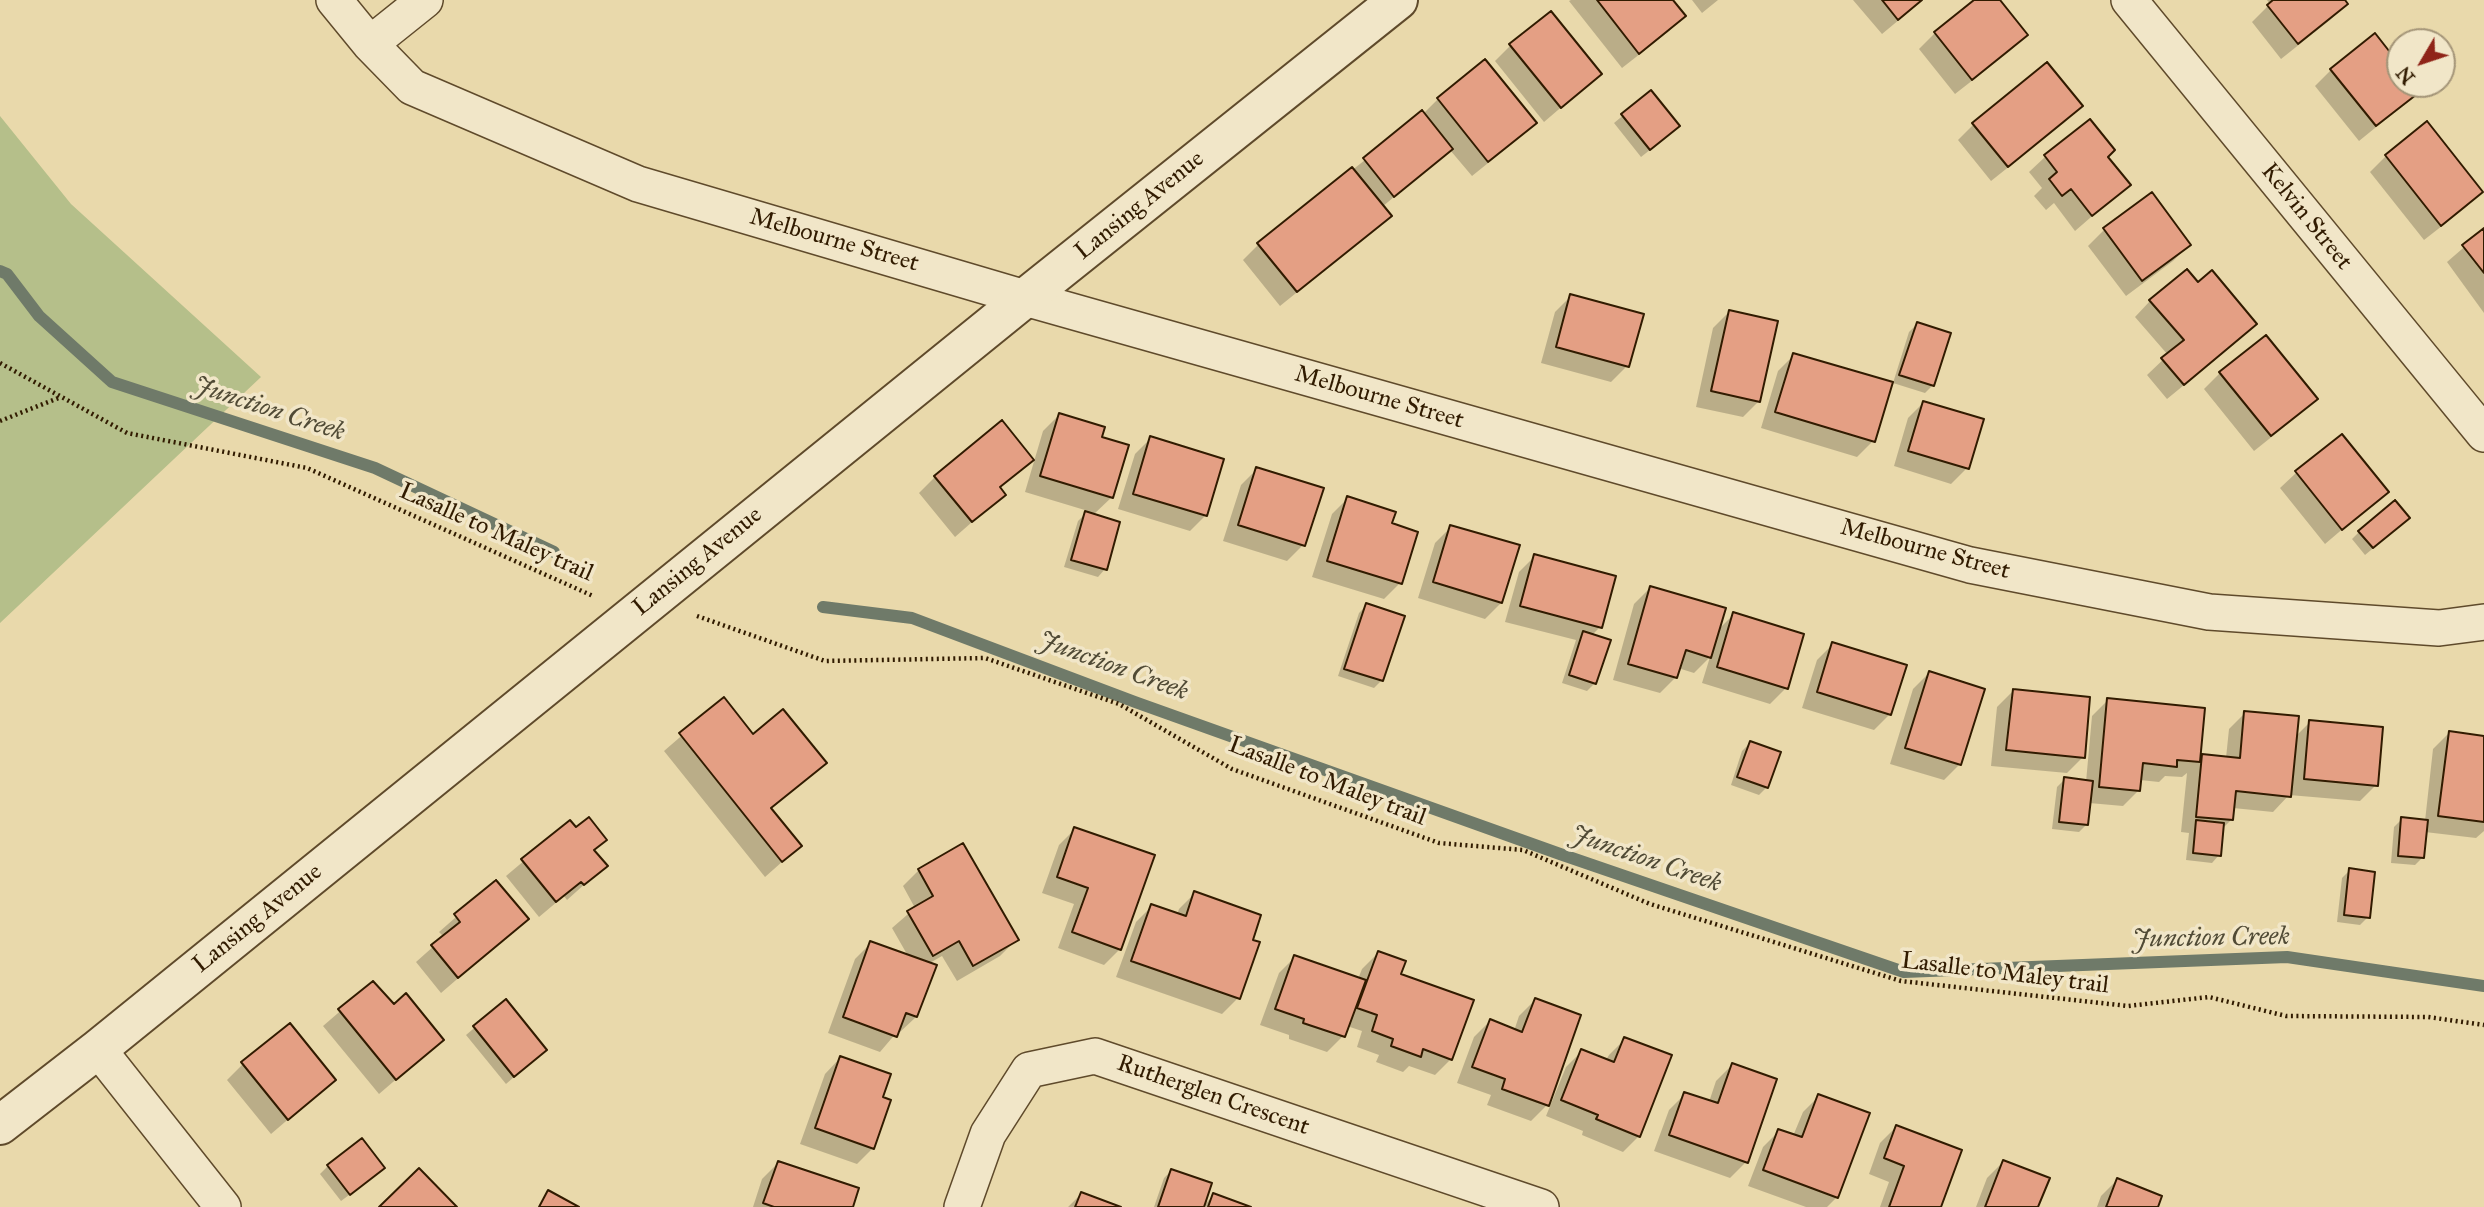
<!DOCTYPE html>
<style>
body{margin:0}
#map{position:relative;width:2484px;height:1207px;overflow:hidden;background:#e9d9ab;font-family:"IM FELL Great Primer",serif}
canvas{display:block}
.north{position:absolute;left:2386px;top:28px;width:70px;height:70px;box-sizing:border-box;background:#f1e6c8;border:2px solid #a49578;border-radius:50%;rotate:231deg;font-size:19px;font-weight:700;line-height:28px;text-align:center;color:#311b00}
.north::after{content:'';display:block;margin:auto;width:24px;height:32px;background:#8f2418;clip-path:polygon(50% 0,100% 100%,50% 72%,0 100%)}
</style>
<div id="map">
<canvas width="2484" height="1207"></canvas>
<div class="north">N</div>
</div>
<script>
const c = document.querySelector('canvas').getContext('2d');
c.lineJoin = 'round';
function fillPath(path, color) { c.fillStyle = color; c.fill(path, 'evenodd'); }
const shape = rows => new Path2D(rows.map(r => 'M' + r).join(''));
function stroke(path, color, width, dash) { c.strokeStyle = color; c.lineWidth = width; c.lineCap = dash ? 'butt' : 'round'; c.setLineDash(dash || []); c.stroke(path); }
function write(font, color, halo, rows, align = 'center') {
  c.font = font + ' "IM FELL Great Primer",serif'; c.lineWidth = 7; c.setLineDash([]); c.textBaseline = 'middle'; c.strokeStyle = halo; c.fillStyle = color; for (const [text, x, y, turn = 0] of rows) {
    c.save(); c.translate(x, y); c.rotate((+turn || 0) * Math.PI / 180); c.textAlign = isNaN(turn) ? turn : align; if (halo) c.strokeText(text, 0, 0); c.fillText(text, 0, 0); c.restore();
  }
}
fillPath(shape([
 [0,116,71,204,261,377,0,623]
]), '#b5bf8a');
fillPath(shape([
 [1571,0,1671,0,1684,16,1668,32,1622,68,1569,1],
 [1692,0,1718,0,1702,13],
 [1853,0,1923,0,1882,34],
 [1976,0,1998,0,2026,35,2010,51,1955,94,1919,49,1935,33],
 [2267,0,2343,0,2346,4,2330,20,2281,59,2252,22,2270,4],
 [2375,35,2400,67,2400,84,2413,84,2418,90,2402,106,2359,141,2315,86,2331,70],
 [1511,45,1600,74,1544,122,1495,61],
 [1484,62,1534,123,1518,139,1472,176,1450,150,1382,207,1389,216,1373,231,1280,306,1243,260,1259,244,1423,114,1438,99],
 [1650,93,1670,134,1641,157,1614,123],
 [2081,106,2065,122,1991,181,1958,140,1974,124],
 [2090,121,2106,157,2128,185,2075,231,2054,203,2046,210,2034,196,2042,188,2029,172,2045,157],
 [2426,124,2481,192,2465,208,2424,240,2370,172,2386,156],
 [2152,195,2189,245,2173,261,2126,296,2088,246,2104,230],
 [2484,230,2484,313,2447,262],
 [2197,284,2255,324,2239,340,2167,399,2147,375,2168,355,2135,317,2150,301],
 [1571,296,1627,366,1611,382,1541,363,1555,312],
 [1729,312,1759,401,1743,417,1696,407,1713,328],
 [1917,324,1933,385,1925,393,1893,383,1909,332],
 [1794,355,1873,441,1857,457,1761,428,1778,371],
 [2220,373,2315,399,2299,415,2254,451,2204,389],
 [1924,402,1967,468,1951,484,1894,466,1908,418],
 [1059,415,1100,438,1112,497,1093,515,1105,569,1098,577,1064,567,1078,521,1088,511,1025,492,1043,431],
 [1151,438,1206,515,1190,531,1118,509,1135,454],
 [1031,459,999,489,1004,494,955,537,919,493,935,477],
 [1257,469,1303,545,1287,561,1223,541,1241,485],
 [2296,473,2386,492,2325,544,2280,488],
 [1348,498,1390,524,1400,583,1384,599,1312,577,1332,514],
 [2400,526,2365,555,2352,539,2359,532],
 [1451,527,1501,603,1485,619,1418,598,1435,543],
 [1535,556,1600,627,1591,636,1595,683,1587,691,1562,683,1576,640,1505,622,1519,572],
 [1650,588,1718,630,1734,614,1786,688,1770,704,1702,683,1710,657,1694,673,1678,668,1676,677,1660,693,1613,680,1634,604],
 [1367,605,1382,680,1374,688,1338,676,1359,613],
 [1833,644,1890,714,1874,730,1802,708,1817,660],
 [1929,673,1960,764,1944,780,1890,764,1913,689],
 [2013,691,2083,757,2067,773,1991,766,1997,707],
 [724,699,753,736,824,763,771,809,800,846,765,877,664,751],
 [2108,700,2198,761,2203,756,2226,758,2229,729,2245,713,2295,737,2310,722,2376,785,2360,801,2289,795,2273,812,2233,808,2231,820,2222,829,2219,855,2212,863,2186,860,2189,833,2181,832,2187,773,2182,777,2165,776,2159,782,2140,780,2139,790,2123,806,2089,803,2086,825,2079,832,2052,829,2057,787,2065,779,2086,782,2092,716],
 [2449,733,2484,737,2484,831,2476,838,2425,832,2422,858,2415,865,2391,863,2394,827,2402,819,2425,821,2433,749],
 [1750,743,1767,787,1759,795,1731,785,1742,751],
 [570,822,576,830,605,840,593,851,605,866,567,900,564,896,539,917,506,876],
 [1075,829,1120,949,1104,965,1058,948,1074,904,1042,893,1059,845],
 [919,870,1016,940,1000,956,957,981,942,956,928,964,916,1017,900,1032,897,1032,880,1052,828,1033,855,959,871,943,908,956,892,928,915,908,903,886],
 [2350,870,2368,917,2360,925,2337,922,2342,878],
 [496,882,527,919,441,993,416,962,444,937,439,932],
 [1195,893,1238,998,1222,1014,1116,977,1136,922,1152,906,1177,915,1179,909],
 [1378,953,1399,975,1451,1059,1435,1075,1409,1066,1403,1072,1376,1062,1379,1055,1357,1047,1362,1031,1347,1026,1343,1036,1327,1052,1289,1039,1289,1035,1260,1025,1279,973,1295,957,1358,979,1362,969],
 [373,983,393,1007,442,1040,379,1094,323,1026],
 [1535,1000,1547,1105,1531,1121,1487,1105,1491,1095,1457,1083,1474,1037,1490,1021,1514,1031,1519,1016],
 [505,1002,537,1057,506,1084,466,1035],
 [1625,1039,1639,1136,1623,1152,1582,1135,1583,1131,1546,1116,1566,1067,1582,1051,1606,1060,1609,1055],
 [840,1058,880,1098,873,1148,857,1164,800,1144,825,1074],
 [243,1064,334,1080,271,1134,227,1080],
 [1732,1065,1775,1080,1746,1162,1730,1178,1654,1151,1669,1110,1685,1094,1709,1102,1716,1081],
 [1819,1096,1837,1197,1827,1207,1806,1207,1748,1186,1763,1147,1779,1131,1793,1136,1803,1112],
 [1896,1127,1939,1207,1880,1207,1889,1182,1869,1174,1880,1143],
 [2003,1162,2036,1207,1976,1207,1987,1178],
 [778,1163,851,1207,753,1207,762,1179],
 [328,1166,376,1175,341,1201,320,1174],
 [1171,1171,1202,1207,1214,1195,1246,1207,1154,1207,1164,1178],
 [2117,1180,2156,1207,2097,1207,2101,1196],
 [1081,1194,1116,1207,1068,1207]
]), '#0003');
stroke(shape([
 [0,271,7,274,39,316,112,382,375,468,554,552],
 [823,607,912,618,1135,702,1560,854,1904,972,2287,957,2484,986]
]), '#6f7a69', 12);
const building = shape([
 [1597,0,1673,0,1686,16,1639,54,1597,0],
 [1882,0,1922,0,1898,20,1882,0],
 [1974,0,2000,0,2028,35,1972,80,1934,32,1974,0],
 [2273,0,2345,0,2348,4,2298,44,2267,5,2273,0],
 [1551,11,1602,74,1561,108,1509,44,1551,11],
 [2375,33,2400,65,2400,84,2415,84,2421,91,2376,126,2330,69,2375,33],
 [1485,59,1537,123,1488,162,1437,98,1485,59],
 [2047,62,2083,106,2008,167,1972,123,2047,62],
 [1651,90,1680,126,1650,150,1621,114,1651,90],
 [1422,110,1453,149,1394,197,1363,158,1422,110],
 [2090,119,2115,150,2108,157,2131,185,2092,216,2071,189,2062,196,2049,179,2057,172,2044,155,2090,119],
 [2427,121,2483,192,2441,226,2385,155,2427,121],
 [1352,167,1392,216,1297,292,1257,243,1352,167],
 [2152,192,2191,245,2142,281,2103,228,2152,192],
 [2484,228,2484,273,2462,245,2484,228],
 [2187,269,2198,282,2212,270,2257,324,2184,385,2161,358,2184,340,2149,300,2187,269],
 [1570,294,1644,314,1629,367,1556,347,1570,294],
 [1729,310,1778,321,1760,402,1711,391,1729,310],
 [1917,322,1951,333,1934,386,1899,375,1917,322],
 [2266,335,2318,399,2271,436,2219,372,2266,335],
 [1793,353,1893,382,1875,442,1775,412,1793,353],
 [1923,401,1984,419,1969,469,1908,451,1923,401],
 [1059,413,1105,427,1102,437,1129,445,1113,498,1040,476,1059,413],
 [1002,420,1034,460,1000,487,1006,495,972,522,934,476,1002,420],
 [2342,434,2389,492,2342,530,2295,471,2342,434],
 [1150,436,1224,459,1207,516,1133,494,1150,436],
 [1256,467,1324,488,1305,546,1238,525,1256,467],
 [1347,496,1396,512,1392,523,1418,532,1402,584,1327,561,1347,496],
 [2395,500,2410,518,2373,548,2358,531,2395,500],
 [1085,511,1120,522,1107,570,1071,560,1085,511],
 [1450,525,1520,545,1502,603,1433,582,1450,525],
 [1534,554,1616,576,1602,628,1520,606,1534,554],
 [1650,586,1726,608,1711,658,1686,650,1677,678,1628,664,1650,586],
 [1366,603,1405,616,1383,681,1344,669,1366,603],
 [1733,612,1804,634,1788,689,1717,667,1733,612],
 [1583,631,1611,640,1596,684,1569,675,1583,631],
 [1832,642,1907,665,1891,715,1817,692,1832,642],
 [1929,671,1985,689,1961,765,1905,748,1929,671],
 [2013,689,2090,697,2085,758,2006,750,2013,689],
 [724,697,753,734,783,709,827,763,771,808,802,846,782,862,679,733,724,697],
 [2107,698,2205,708,2200,762,2177,760,2177,767,2143,763,2140,791,2099,787,2107,698],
 [2244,711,2299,716,2291,797,2236,791,2233,820,2196,817,2202,754,2240,758,2244,711],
 [2309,720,2383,727,2378,786,2304,779,2309,720],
 [2449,731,2484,736,2484,822,2438,816,2449,731],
 [1750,741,1781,752,1768,788,1737,777,1750,741],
 [2064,777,2093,781,2088,825,2059,822,2064,777],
 [589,817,607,840,594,850,608,866,584,885,581,882,556,902,521,859,570,820,576,827,589,817],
 [2401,817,2428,820,2424,858,2398,856,2401,817],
 [2196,820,2224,823,2221,856,2193,853,2196,820],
 [1074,827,1155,855,1121,950,1072,932,1088,888,1057,877,1074,827],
 [963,843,1019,940,973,966,959,941,933,956,907,911,933,896,918,869,963,843],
 [2349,868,2375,872,2370,918,2344,915,2349,868],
 [496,880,529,919,458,978,431,945,460,922,454,914,496,880],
 [1194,891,1261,915,1253,940,1260,942,1240,999,1131,961,1151,904,1186,916,1194,891],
 [870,941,937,965,917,1017,906,1013,897,1037,843,1017,870,941],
 [1378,951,1406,961,1401,974,1474,1000,1452,1060,1423,1049,1421,1057,1391,1046,1393,1039,1372,1031,1377,1015,1357,1008,1378,951],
 [1294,955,1366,980,1345,1037,1303,1023,1304,1019,1275,1009,1294,955],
 [373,981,394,1004,406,993,444,1040,396,1080,338,1009,373,981],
 [1535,998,1581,1015,1549,1106,1502,1089,1505,1079,1472,1067,1490,1019,1522,1032,1535,998],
 [506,999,547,1050,514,1077,473,1026,506,999],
 [290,1023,336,1080,288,1120,241,1062,290,1023],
 [1624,1037,1672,1055,1640,1137,1596,1119,1598,1115,1561,1100,1581,1049,1614,1062,1624,1037],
 [840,1056,891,1074,883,1097,891,1100,874,1149,815,1128,840,1056],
 [1732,1063,1777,1079,1748,1163,1669,1135,1684,1092,1718,1103,1732,1063],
 [1818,1094,1870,1113,1838,1198,1763,1170,1778,1129,1802,1137,1818,1094],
 [1896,1125,1962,1150,1941,1207,1889,1207,1904,1166,1884,1158,1896,1125],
 [362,1138,385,1168,350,1195,327,1165,362,1138],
 [2003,1160,2050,1178,2038,1207,1985,1207,2003,1160],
 [778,1161,859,1188,853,1207,774,1207,763,1203,778,1161],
 [419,1168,457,1207,379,1207,419,1168],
 [1171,1169,1212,1183,1204,1207,1158,1207,1171,1169],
 [2117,1178,2162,1196,2158,1207,2106,1207,2117,1178],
 [548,1190,579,1207,539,1207,548,1190],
 [1081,1192,1121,1207,1075,1207,1081,1192],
 [1213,1193,1251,1207,1208,1207,1213,1193]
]);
fillPath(building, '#e49f84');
stroke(building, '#311b00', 2);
const minor = shape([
 [334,0,370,44,412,87,638,184,1025,298,1970,565,2209,612,2439,628,2484,622],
 [2129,0,2484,434],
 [370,44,425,0],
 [98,1049,223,1207],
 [962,1207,988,1134,1029,1070,1095,1056,1541,1207]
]);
const tertiary = shape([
 [0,1125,98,1049,1025,298,1398,0]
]);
stroke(minor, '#5f4a2b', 38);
stroke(tertiary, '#5f4a2b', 42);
stroke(shape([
 [0,363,127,433,307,468,593,596],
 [0,421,61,397],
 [697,616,825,661,985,658,1119,704,1232,769,1439,843,1523,850,1650,904,1901,981,2128,1006,2209,997,2286,1016,2428,1017,2484,1025]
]), '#311b00', 4.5, [2, 3.5]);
stroke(minor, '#f1e6c8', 35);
stroke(tertiary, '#f1e6c8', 38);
write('24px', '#311b00', '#f1e6c8', [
 ["Lansing Avenue",1140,206,-39],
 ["Kelvin Street",2306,217,51],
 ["Melbourne Street",834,241,16],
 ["Melbourne Street",1379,398,16],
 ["Lasalle to Maley trail",496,533,24],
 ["Melbourne Street",1925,550,15],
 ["Lansing Avenue",698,562,-39],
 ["Lasalle to Maley trail",1327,782,21],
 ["Lansing Avenue",258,919,-39],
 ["Lasalle to Maley trail",2005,974,7],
 ["Rutherglen Crescent",1213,1096,19]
]);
write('italic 26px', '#504a35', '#f1e6c8', [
 ["Junction Creek",269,410,18],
 ["Junction Creek",1113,667,20],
 ["Junction Creek",1646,860,19],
 ["Junction Creek",2211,939,-1]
]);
</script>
